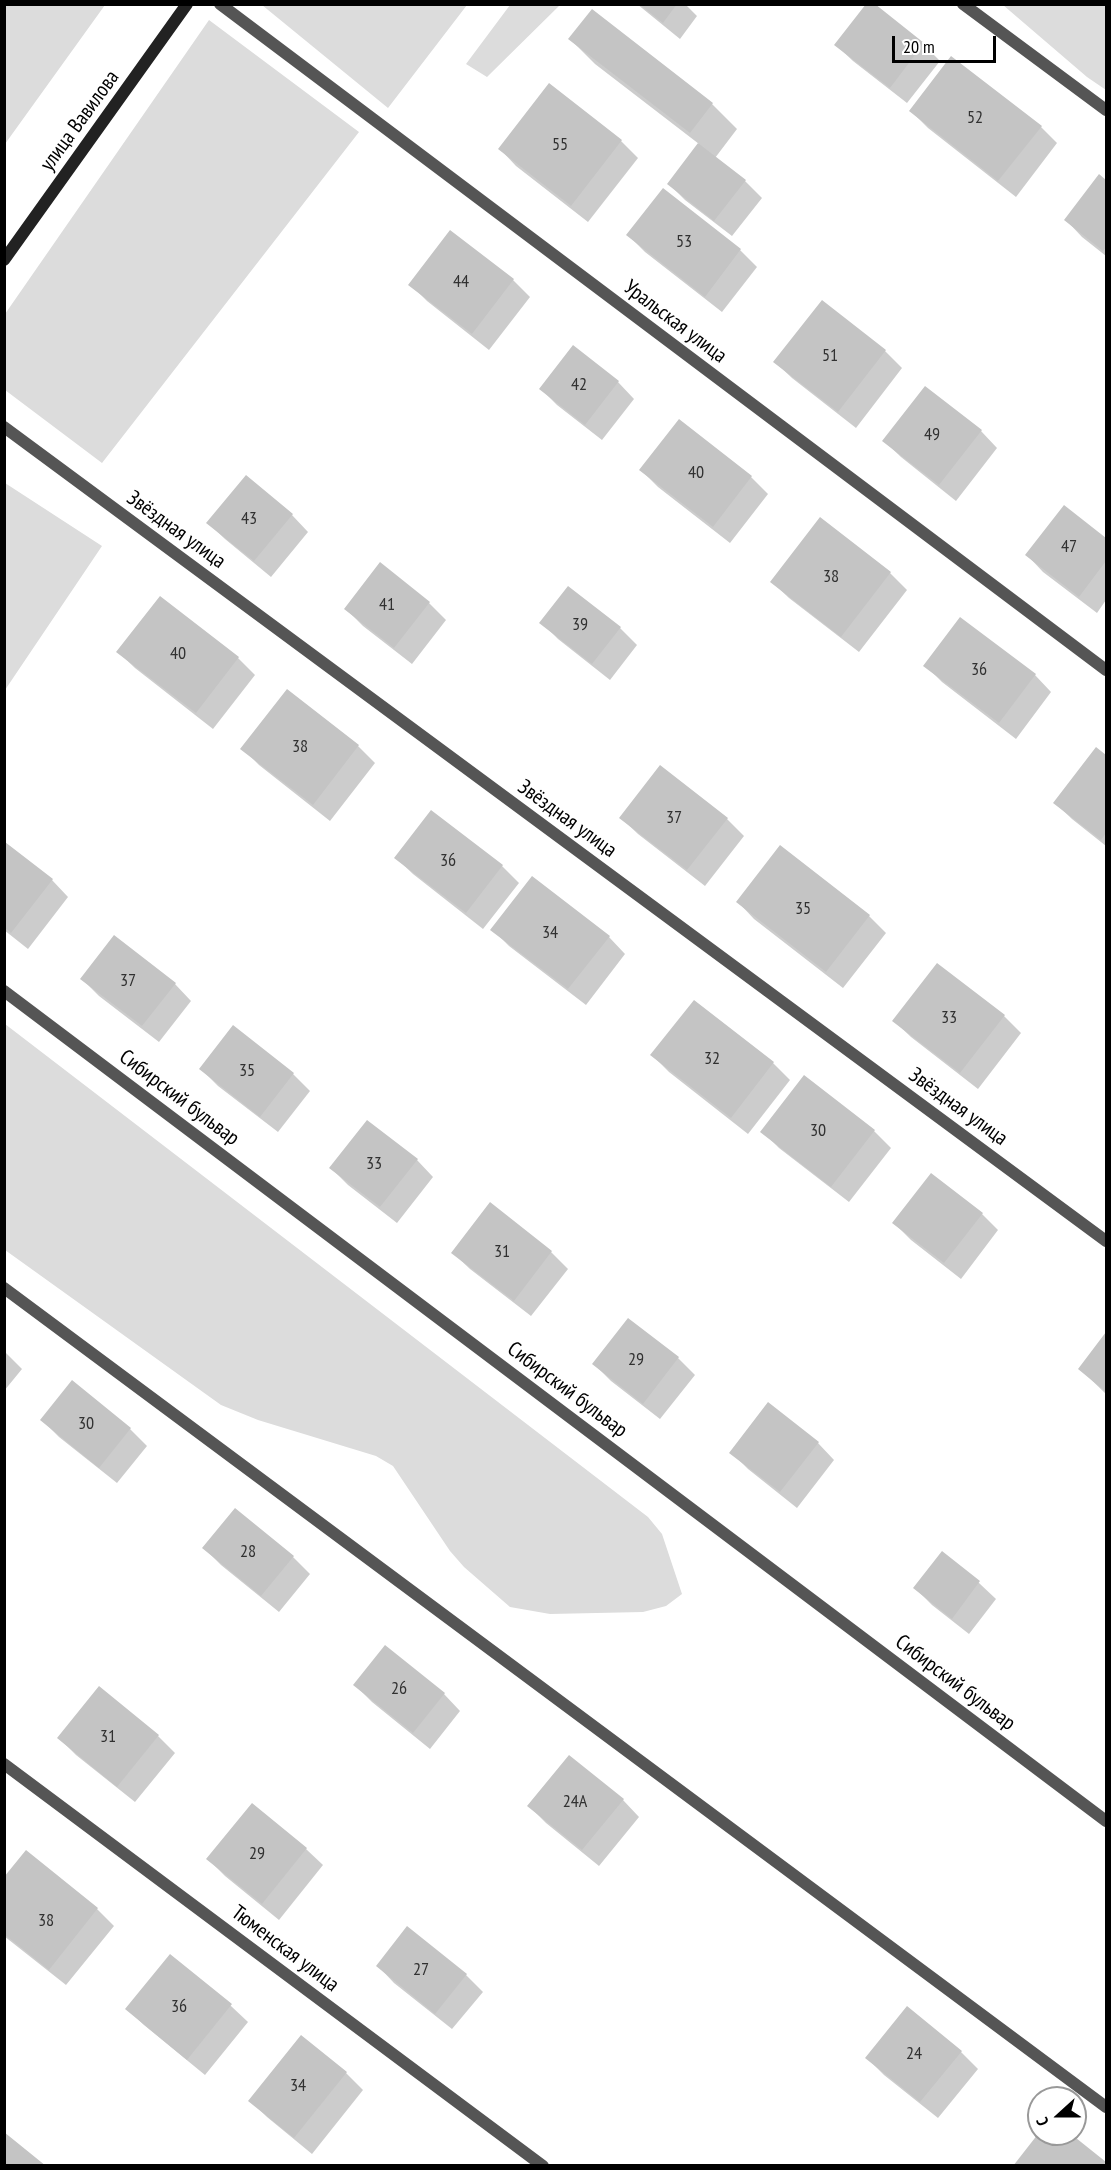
<!DOCTYPE html>
<meta charset="utf-8">
<style>
body{margin:0}
#map{position:relative;width:1111px;height:2170px;overflow:hidden;background:#fff;font-family:"PT Sans Narrow",sans-serif}
canvas{display:block}
.frame{position:absolute;inset:0;border:6px solid #000;pointer-events:none}
.north{position:absolute;left:1027px;top:2086px;width:60px;height:60px;box-sizing:border-box;background:#fff;border:2px solid #999;border-radius:50%;rotate:249deg;font-size:16px;font-weight:700;line-height:24px;text-align:center;color:#000}
.north::after{content:'';display:block;margin:auto;width:21px;height:27px;background:#000;clip-path:polygon(50% 0,100% 100%,50% 72%,0 100%)}
.scale{position:absolute;left:892px;top:36px;width:104px;height:27px;box-sizing:border-box;border:3px solid #000;border-top:0;padding-left:8px;font-size:18px;line-height:21px;white-space:nowrap;color:#000;-webkit-text-stroke:4px #fff;paint-order:stroke}
</style>
<div id="map">
<canvas width="1111" height="2170"></canvas>
<div class="frame"></div>
<div class="north">С</div>
<div class="scale">20 m</div>
</div>
<script>
const c = document.querySelector('canvas').getContext('2d');
c.lineJoin = 'round';
function fillPath(path, color) { c.fillStyle = color; c.fill(path, 'evenodd'); }
const shape = rows => new Path2D(rows.map(r => 'M' + r).join(''));
function stroke(path, color, width, dash) { c.strokeStyle = color; c.lineWidth = width; c.lineCap = dash ? 'butt' : 'round'; c.setLineDash(dash || []); c.stroke(path); }
function write(font, color, halo, rows, align = 'center') {
  c.font = font + ' "PT Sans Narrow",sans-serif'; c.lineWidth = 4.5; c.setLineDash([]); c.textBaseline = 'middle'; c.strokeStyle = halo; c.fillStyle = color; for (const [text, x, y, turn = 0] of rows) {
    c.save(); c.translate(x, y); c.rotate((+turn || 0) * Math.PI / 180); c.textAlign = isNaN(turn) ? turn : align; if (halo) c.strokeText(text, 0, 0); c.fillText(text, 0, 0); c.restore();
  }
}
fillPath(shape([
 [5,4,105,5,5,144,4,5],
 [262,5,467,5,388,108],
 [510,5,560,5,487,77,466,64],
 [1003,5,1106,5,1106,90,1087,77],
 [209,20,359,132,102,463,5,390,5,314],
 [5,483,102,546,5,690],
 [5,1024,648,1517,662,1534,682,1594,666,1606,643,1612,550,1614,510,1607,464,1567,450,1551,393,1466,376,1456,258,1420,221,1405,5,1250]
]), '#dcdcdc');
fillPath(shape([
 [637,4,685,4,697,16,680,39],
 [570,39,712,104,737,129,715,158,745,181,762,198,732,236,685,200,669,184,699,144,595,64],
 [923,44,940,61,907,103,853,61,836,45],
 [911,111,1041,127,1057,143,1016,197,928,128],
 [621,141,638,158,588,222,516,166,500,149],
 [1100,176,1106,182,1106,256,1082,237,1066,220],
 [663,190,740,250,757,267,722,312,645,252,628,235],
 [513,280,530,297,489,350,427,301,410,284],
 [822,302,885,351,902,368,856,428,792,378,775,362],
 [618,382,634,399,602,440,557,405,541,389],
 [981,431,997,448,956,501,901,457,884,441],
 [641,470,751,477,768,494,730,543,658,487],
 [1064,507,1106,540,1106,600,1097,613,1043,572,1027,555],
 [292,515,308,532,271,577,225,539,208,523],
 [380,565,429,603,446,620,412,664,363,626,346,609],
 [890,573,907,590,859,652,789,598,772,582],
 [541,622,620,628,637,645,610,680,558,639],
 [118,652,238,658,255,675,213,729,135,668],
 [925,665,1035,675,1051,692,1016,739,942,682],
 [287,691,358,746,375,763,330,821,259,765,242,748],
 [1097,749,1106,757,1106,846,1072,819,1055,803],
 [432,812,502,866,519,883,483,929,413,874,396,858],
 [621,818,727,819,744,836,705,886,638,834],
 [4,843,52,880,68,897,28,949,4,930],
 [738,902,869,916,886,933,843,988,754,919],
 [492,929,609,937,625,954,586,1005,509,946],
 [82,979,175,984,191,1001,159,1042,99,996],
 [694,1002,773,1063,790,1080,748,1134,669,1072,652,1055],
 [1004,1016,1021,1033,978,1089,911,1037,894,1021],
 [201,1069,293,1074,310,1091,278,1132,218,1086],
 [805,1077,874,1131,891,1148,849,1202,779,1148,762,1131],
 [417,1160,433,1177,397,1223,348,1185,331,1168],
 [982,1214,998,1230,961,1279,911,1240,894,1223],
 [551,1252,568,1269,531,1316,470,1269,453,1253],
 [1106,1335,1106,1394,1080,1369],
 [4,1351,22,1369,4,1391],
 [678,1358,695,1375,660,1419,611,1381,594,1364],
 [72,1382,130,1429,147,1446,117,1483,59,1437,42,1420],
 [818,1443,834,1460,797,1508,748,1469,731,1452],
 [204,1548,293,1557,310,1574,279,1612,221,1565],
 [942,1553,979,1583,996,1599,969,1634,932,1605,915,1588],
 [355,1685,444,1694,460,1711,430,1749,372,1702],
 [99,1689,158,1736,175,1753,135,1802,76,1755,59,1738],
 [623,1800,639,1817,599,1866,546,1823,529,1806],
 [306,1849,323,1865,279,1920,225,1876,208,1859],
 [26,1852,97,1909,114,1926,66,1985,4,1936,4,1879],
 [170,1956,231,2006,248,2022,205,2075,144,2025,127,2009],
 [378,1966,466,1975,483,1992,452,2029,394,1983],
 [302,2037,346,2073,363,2090,312,2154,267,2117,250,2100],
 [961,2052,978,2069,938,2118,884,2075,867,2058]
]), '#0003');
fillPath(shape([
 [639,4,677,4,663,23],
 [866,4,875,4,924,43,890,88,834,45],
 [592,9,713,103,690,133,568,39],
 [951,56,1042,126,998,181,909,111],
 [549,83,622,140,571,206,498,149],
 [698,143,746,180,714,221,667,184],
 [1099,174,1106,180,1106,247,1103,251,1064,220],
 [663,188,741,249,705,297,626,235],
 [450,230,514,279,472,334,408,285],
 [822,300,886,350,838,412,773,362],
 [573,345,619,381,585,425,539,389],
 [925,386,982,430,939,485,882,441],
 [679,419,752,476,713,527,639,470],
 [246,475,293,514,254,561,206,523],
 [1064,505,1106,538,1106,561,1079,597,1025,555],
 [820,517,891,572,841,637,770,582],
 [380,562,430,602,394,648,344,609],
 [568,586,621,627,592,664,539,623],
 [160,596,239,657,196,713,116,652],
 [960,617,1036,674,999,723,923,666],
 [287,689,359,745,313,805,240,749],
 [1096,747,1106,755,1106,833,1101,840,1053,803],
 [660,765,728,818,687,870,619,818],
 [431,810,503,865,466,913,394,858],
 [5,842,53,879,11,933,5,928],
 [780,845,870,915,826,972,736,902],
 [532,876,610,936,568,989,490,930],
 [114,935,176,983,142,1026,80,979],
 [937,963,1005,1015,960,1073,892,1021],
 [694,1000,774,1062,731,1118,650,1055],
 [233,1025,294,1073,260,1117,199,1069],
 [804,1075,875,1130,831,1187,760,1132],
 [367,1120,418,1159,380,1207,329,1168],
 [931,1173,983,1213,944,1263,892,1223],
 [490,1202,552,1251,514,1301,451,1253],
 [628,1318,679,1357,643,1404,592,1364],
 [1106,1332,1106,1392,1078,1369],
 [72,1380,131,1428,99,1468,40,1420],
 [768,1402,819,1442,780,1492,729,1453],
 [235,1508,294,1556,261,1596,202,1548],
 [942,1551,980,1581,952,1619,913,1588],
 [385,1645,445,1693,413,1733,353,1685],
 [99,1686,159,1735,117,1787,57,1738],
 [569,1755,624,1799,582,1850,527,1806],
 [252,1803,307,1848,262,1904,206,1859],
 [26,1850,98,1908,49,1970,4,1934,4,1877],
 [407,1926,467,1974,435,2014,376,1966],
 [170,1954,232,2004,187,2060,125,2009],
 [907,2006,962,2051,920,2102,865,2058],
 [301,2035,347,2072,294,2138,248,2101],
 [4,2132,46,2166,4,2166],
 [1038,2134,1071,2134,1106,2162,1103,2166,1013,2166]
]), '#c4c4c4');
stroke(shape([
 [220,4,1106,670],
 [963,4,1106,110],
 [4,427,1106,1241],
 [4,991,1106,1821],
 [4,1288,1106,2107],
 [4,1764,543,2166]
]), '#555', 12);
stroke(shape([
 [4,260,187,4]
]), '#222', 12);
write('18px', '#313131', null, [
 ["52",975,118],
 ["55",560,145],
 ["53",684,242],
 ["44",461,282],
 ["51",830,356],
 ["42",579,385],
 ["49",932,435],
 ["40",696,473],
 ["43",249,519],
 ["47",1069,547],
 ["38",831,577],
 ["41",387,605],
 ["39",580,625],
 ["40",178,654],
 ["36",979,670],
 ["38",300,747],
 ["37",674,818],
 ["36",448,861],
 ["35",803,909],
 ["34",550,933],
 ["37",128,981],
 ["33",949,1018],
 ["32",712,1059],
 ["35",247,1071],
 ["30",818,1131],
 ["33",374,1164],
 ["31",502,1252],
 ["29",636,1360],
 ["30",86,1424],
 ["28",248,1552],
 ["26",399,1689],
 ["31",108,1737],
 ["24А",575,1802],
 ["29",257,1854],
 ["38",46,1921],
 ["27",421,1970],
 ["36",179,2007],
 ["24",914,2054],
 ["34",298,2086]
]);
write('21px', '#000', '#fff', [
 ["улица Вавилова",80,121,-54],
 ["Уральская улица",675,322,37],
 ["Звёздная улица",176,530,36],
 ["Звёздная улица",567,819,36],
 ["Сибирский бульвар",179,1098,37],
 ["Звёздная улица",958,1107,36],
 ["Сибирский бульвар",567,1390,37],
 ["Сибирский бульвар",955,1683,37],
 ["Тюменская улица",285,1949,37]
]);
</script>
